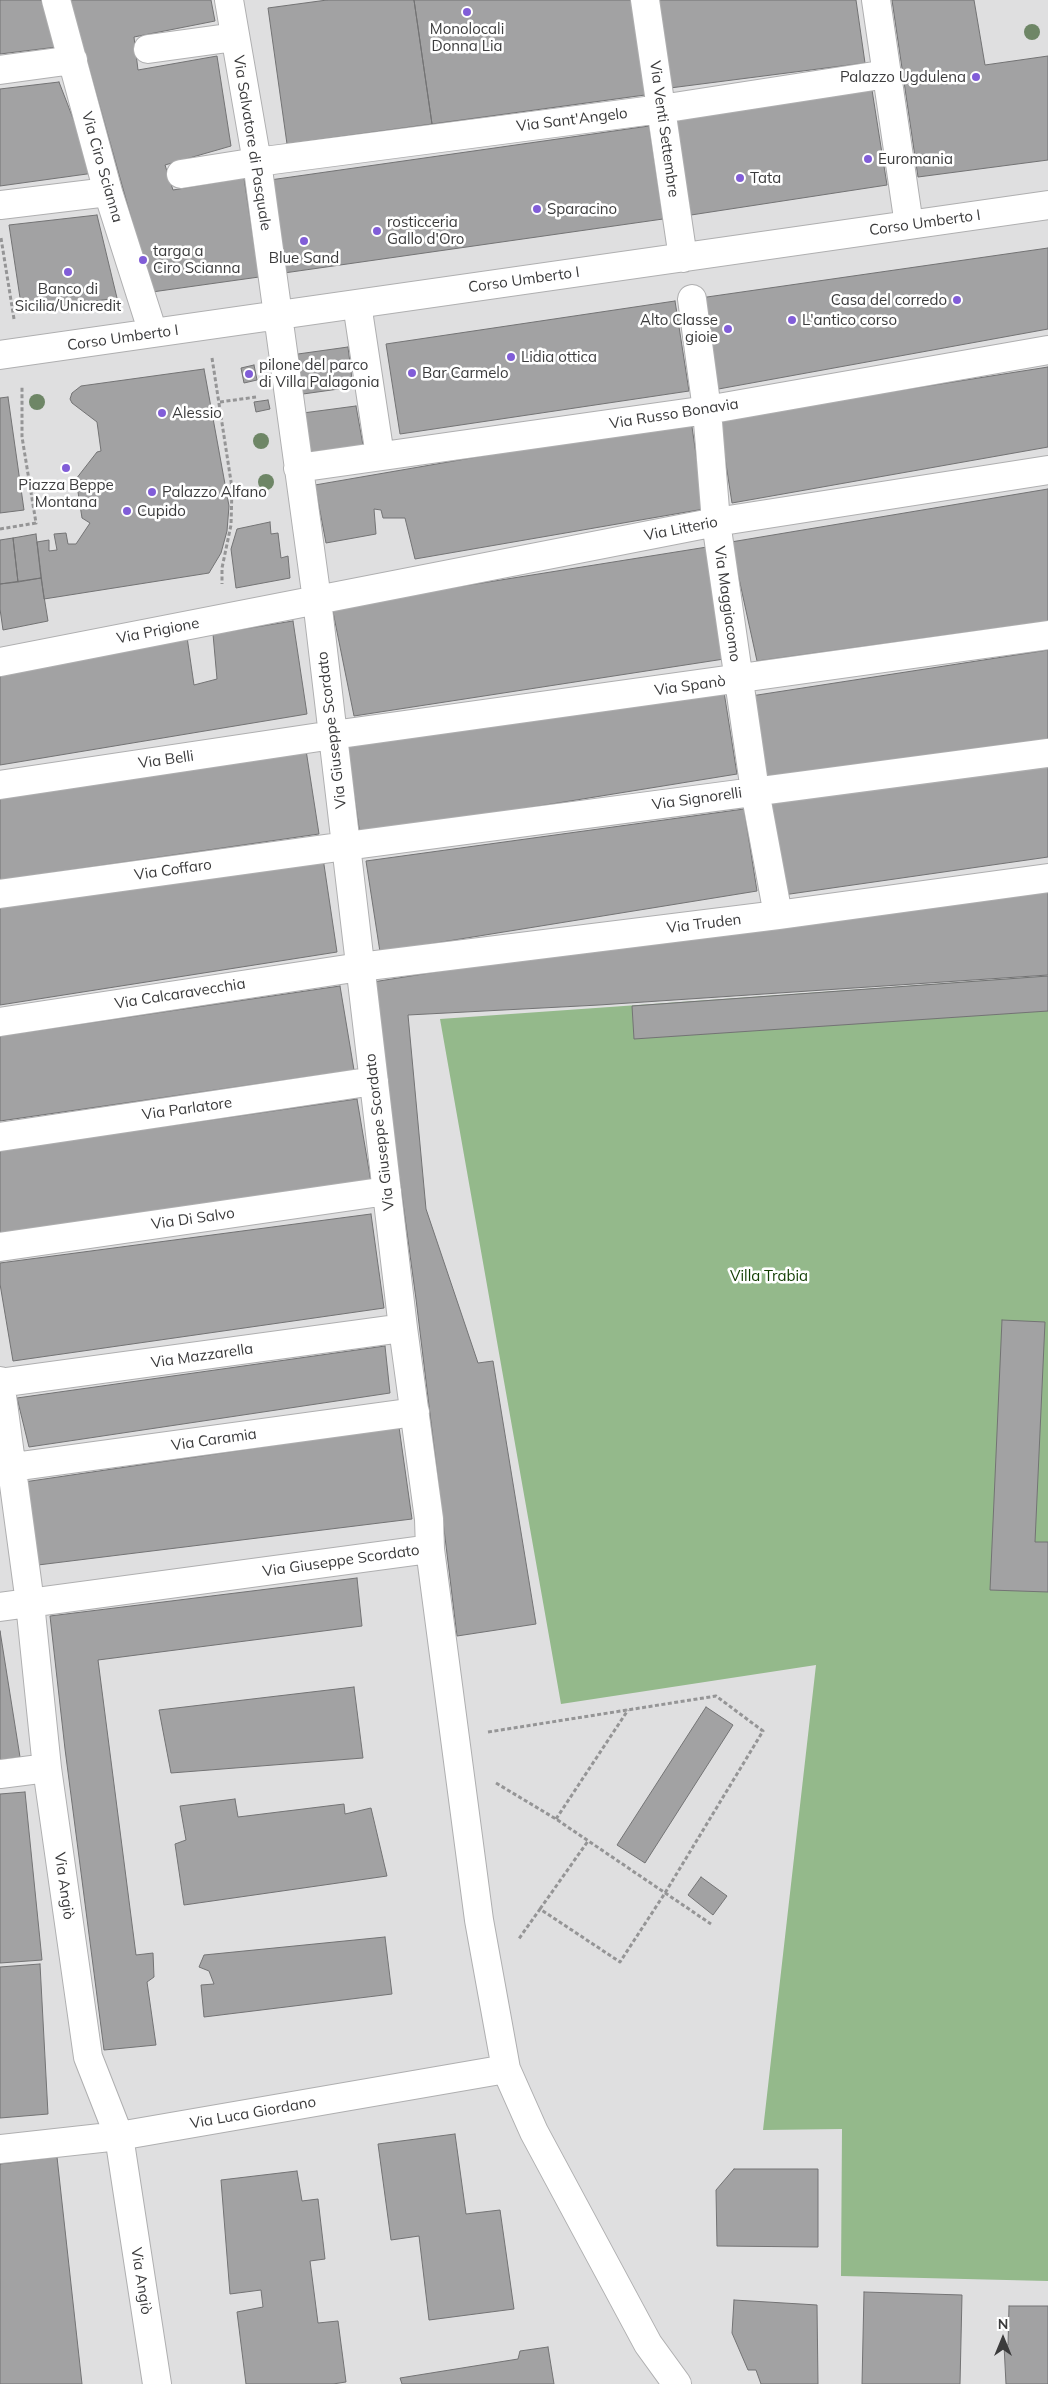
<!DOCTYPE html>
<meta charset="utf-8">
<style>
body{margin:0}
#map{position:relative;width:1048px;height:2384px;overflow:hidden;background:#dfdfe0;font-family:Mulish,sans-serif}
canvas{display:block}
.north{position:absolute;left:978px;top:2314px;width:50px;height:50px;-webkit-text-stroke:4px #fff;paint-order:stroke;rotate:0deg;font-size:14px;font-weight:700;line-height:20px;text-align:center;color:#3b3b3c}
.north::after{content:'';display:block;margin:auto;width:18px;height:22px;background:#3b3b3c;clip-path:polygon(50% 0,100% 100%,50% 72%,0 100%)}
</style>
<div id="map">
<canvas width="1048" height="2384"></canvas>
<div class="north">N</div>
</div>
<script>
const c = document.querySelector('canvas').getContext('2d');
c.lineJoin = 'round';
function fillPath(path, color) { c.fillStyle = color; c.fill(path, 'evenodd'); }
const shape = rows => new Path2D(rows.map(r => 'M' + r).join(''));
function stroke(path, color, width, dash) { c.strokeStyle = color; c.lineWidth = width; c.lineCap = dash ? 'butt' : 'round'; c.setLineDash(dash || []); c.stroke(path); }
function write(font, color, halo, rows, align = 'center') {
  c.font = font + ' Mulish,sans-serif'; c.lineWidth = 5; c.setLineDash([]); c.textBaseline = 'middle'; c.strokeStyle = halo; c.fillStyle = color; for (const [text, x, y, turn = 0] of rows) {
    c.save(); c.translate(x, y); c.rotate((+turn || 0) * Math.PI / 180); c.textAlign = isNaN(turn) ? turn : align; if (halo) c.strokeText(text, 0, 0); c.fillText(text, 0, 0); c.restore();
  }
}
fillPath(shape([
 [1048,976,1048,2281,841,2276,842,2129,763,2130,816,1665,561,1704,440,1019]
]), '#94b98b');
const building = shape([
 [0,0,41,0,57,47,0,54,0,0],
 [70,0,211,0,215,21,134,37,138,70,217,56,231,146,165,165,173,190,244,178,259,277,152,292,70,0],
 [327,0,414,0,432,124,287,144,268,8,327,0],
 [414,0,632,0,645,95,432,124,414,0],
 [657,0,856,0,865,63,670,88,657,0],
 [892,0,974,0,985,65,1048,56,1048,160,918,177,892,0],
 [59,82,94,173,0,186,0,89,59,82],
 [872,90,887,185,691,215,676,120,872,90],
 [649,126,663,219,284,273,270,180,649,126],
 [97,215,117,298,22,311,9,225,97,215],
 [1048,248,1048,329,713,390,700,298,1048,248],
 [675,301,689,391,400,434,386,344,675,301],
 [348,347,353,387,303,394,298,354,348,347],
 [254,365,257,380,244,383,241,368,254,365],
 [1048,367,1048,447,732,503,719,419,1048,367],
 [204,369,229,506,227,531,221,553,209,573,44,599,37,542,49,540,49,551,57,550,54,534,66,533,68,544,76,544,90,523,82,518,76,479,97,452,101,451,97,422,72,403,70,399,72,393,81,386,204,369],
 [8,397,24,510,0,513,0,398,8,397],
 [268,400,270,409,256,412,254,402,268,400],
 [356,406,363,445,311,452,303,413,356,406],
 [691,420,704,509,415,559,405,518,383,518,381,510,374,509,376,534,326,543,315,485,691,420],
 [1048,489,1048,621,757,661,731,542,1048,489],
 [270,522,271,534,278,533,281,558,288,556,290,578,236,588,231,549,237,529,270,522],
 [36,534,41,578,18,582,13,538,36,534],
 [13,538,18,582,0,584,0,540,13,538],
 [707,547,724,659,354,716,332,607,707,547],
 [41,578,48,621,3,630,0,609,0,584,41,578],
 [293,621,307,714,0,765,0,671,187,637,194,685,217,679,213,634,293,621],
 [1048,650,1048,740,764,786,751,696,1048,650],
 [724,692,737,774,360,835,347,744,724,692],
 [306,750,319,834,0,880,0,795,306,750],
 [1048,766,1048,857,783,895,770,804,1048,766],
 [744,809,757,891,380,952,366,861,744,809],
 [323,858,337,952,0,1005,0,905,323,858],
 [1048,886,1048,975,599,1005,408,1015,426,1209,478,1363,493,1361,536,1624,457,1636,416,1299,373,982,511,960,1048,886],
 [1048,976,1048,1011,634,1039,632,1006,1048,976],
 [340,986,354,1070,0,1121,0,1036,340,986],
 [357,1099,371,1182,0,1235,0,1150,357,1099],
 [371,1214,384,1308,13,1361,0,1284,0,1263,371,1214],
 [1002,1320,1045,1322,1035,1542,1048,1542,1048,1592,990,1590,1002,1320],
 [385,1346,390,1393,29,1447,17,1398,385,1346],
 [399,1427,412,1519,38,1565,24,1482,399,1427],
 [357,1578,362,1626,98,1660,136,1955,153,1953,154,1977,147,1982,156,2045,104,2050,65,1749,50,1616,357,1578],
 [0,1631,20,1757,0,1760,0,1631],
 [354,1687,363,1758,171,1773,159,1710,354,1687],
 [706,1707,733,1725,645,1863,617,1845,706,1707],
 [25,1792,42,1960,0,1963,0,1794,25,1792],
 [235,1799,238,1817,344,1804,345,1814,371,1808,387,1876,184,1905,175,1844,186,1840,180,1806,235,1799],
 [701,1877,727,1896,713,1915,688,1895,701,1877],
 [385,1937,392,1994,204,2017,201,1985,214,1984,209,1971,199,1967,204,1955,385,1937],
 [40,1964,48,2114,0,2118,0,1967,40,1964],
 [455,2134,466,2214,500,2210,514,2309,429,2320,419,2236,391,2240,378,2144,455,2134],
 [57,2157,82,2384,0,2384,0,2164,57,2157],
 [734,2169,818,2169,818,2247,717,2246,716,2190,734,2169],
 [297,2171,302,2201,318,2199,325,2259,310,2261,318,2323,338,2321,346,2382,333,2384,246,2384,237,2312,263,2307,261,2290,230,2294,221,2180,297,2171],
 [864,2292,962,2295,960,2384,862,2384,864,2292],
 [734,2300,817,2305,818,2384,761,2384,756,2370,748,2370,732,2333,734,2300],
 [1009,2306,1048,2306,1048,2384,1006,2384,1004,2345,1008,2345,1009,2306],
 [548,2347,554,2384,402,2384,400,2378,518,2359,520,2351,548,2347]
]);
fillPath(building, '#a2a2a3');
stroke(building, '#737374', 1);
const minor = shape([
 [56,0,108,192,153,333],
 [229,0,257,162,317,600,403,1328,429,1519,430,1549,479,1920,506,2069,534,2132,648,2344,677,2384],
 [645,0,683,258],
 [876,0,909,225],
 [148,49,235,37],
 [0,70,73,60],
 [181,174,257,162,661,109,887,74],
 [0,205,108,192],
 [692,299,707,410,716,522,755,791,778,915],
 [357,304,380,456],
 [0,355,1048,205],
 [298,468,707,410,1048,350],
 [0,662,716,522,1048,470],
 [0,785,333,735,1048,635],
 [0,894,346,846,1048,753],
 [0,1022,360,967,778,915,1048,878],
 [0,1137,374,1081],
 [0,1247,387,1191],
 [0,1381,30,1603,47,1768,88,2057,119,2136,157,2384],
 [0,1383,403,1328],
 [13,1467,415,1412],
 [0,1607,430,1549],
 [0,1774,47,1768],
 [0,2149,119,2136,506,2069]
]);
stroke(minor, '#afafb0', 30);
stroke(shape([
 [1,238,14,319],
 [212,358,232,488,231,525,222,568,222,584],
 [220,402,256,397],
 [0,529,36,523,22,437,22,387],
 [488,1732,716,1696,763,1731,665,1893,620,1962,540,1909,518,1940],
 [496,1783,556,1819,711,1924],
 [556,1819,628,1710],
 [540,1909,588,1841]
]), '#959596', 3, [4, 2.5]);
stroke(minor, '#fff', 28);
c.fillStyle = '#6e8666';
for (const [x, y] of [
 [1032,32],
 [37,402],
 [261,441],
 [266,482]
]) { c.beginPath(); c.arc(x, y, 8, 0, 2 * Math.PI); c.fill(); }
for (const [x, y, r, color] of [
 [467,12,5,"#815dd8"],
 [976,77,5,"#815dd8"],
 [868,159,5,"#815dd8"],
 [740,178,5,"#815dd8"],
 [537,209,5,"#815dd8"],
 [377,231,5,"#815dd8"],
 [304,241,5,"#815dd8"],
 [143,260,5,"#815dd8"],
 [68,272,5,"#815dd8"],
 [957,300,5,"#815dd8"],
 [792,320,5,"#815dd8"],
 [728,329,5,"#815dd8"],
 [511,357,5,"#815dd8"],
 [412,373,5,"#815dd8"],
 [249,374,5,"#815dd8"],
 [162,413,5,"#815dd8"],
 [66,468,5,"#815dd8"],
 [152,492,5,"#815dd8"],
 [127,511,5,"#815dd8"]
]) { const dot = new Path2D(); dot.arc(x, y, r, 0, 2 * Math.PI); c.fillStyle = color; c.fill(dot); stroke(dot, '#fff', 2); }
write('15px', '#3b3b3c', '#fff', [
 ["Monolocali",467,29,"center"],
 ["Donna Lia",467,46,"center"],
 ["Palazzo Ugdulena",966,77,"right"],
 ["Euromania",878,159],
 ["Tata",750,178],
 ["Sparacino",547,209],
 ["rosticceria",387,222],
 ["Gallo d'Oro",387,239],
 ["targa a",153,251],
 ["Ciro Scianna",153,268],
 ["Blue Sand",304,258,"center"],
 ["Banco di",68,289,"center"],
 ["Sicilia/Unicredit",68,306,"center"],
 ["Casa del corredo",947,300,"right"],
 ["Alto Classe",718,320,"right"],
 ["gioie",718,337,"right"],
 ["L'antico corso",802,320],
 ["Lidia ottica",521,357],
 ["pilone del parco",259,365],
 ["di Villa Palagonia",259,382],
 ["Bar Carmelo",422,373],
 ["Alessio",172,413],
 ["Piazza Beppe",66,485,"center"],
 ["Montana",66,502,"center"],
 ["Palazzo Alfano",162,492],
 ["Cupido",137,511]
], 'left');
write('15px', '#3b3b3c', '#fff', [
 ["Via Sant'Angelo",572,120,-7],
 ["Via Venti Settembre",664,129,82],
 ["Via Salvatore di Pasquale",252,143,81],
 ["Via Ciro Scianna",102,167,74],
 ["Corso Umberto I",925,223,-8],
 ["Corso Umberto I",524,280,-8],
 ["Corso Umberto I",123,338,-8],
 ["Via Russo Bonavia",674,414,-9],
 ["Via Litterio",681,529,-11],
 ["Via Maggiacomo",727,604,82],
 ["Via Prigione",158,631,-11],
 ["Via Spanò",690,686,-8],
 ["Via Giuseppe Scordato",332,730,-97],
 ["Via Belli",166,760,-8],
 ["Via Signorelli",697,799,-8],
 ["Via Coffaro",173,870,-8],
 ["Via Truden",704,924,-7],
 ["Via Calcaravecchia",180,994,-9],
 ["Via Parlatore",187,1109,-8],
 ["Via Giuseppe Scordato",380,1132,-97],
 ["Via Di Salvo",193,1219,-8],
 ["Via Mazzarella",202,1356,-8],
 ["Via Caramia",214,1440,-8],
 ["Via Giuseppe Scordato",341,1561,-8],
 ["Via Angiò",64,1886,82],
 ["Via Luca Giordano",253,2113,-10],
 ["Via Angiò",141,2281,81]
]);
write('15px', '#113d02', '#fff', [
 ["Villa Trabia",769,1276]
]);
</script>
